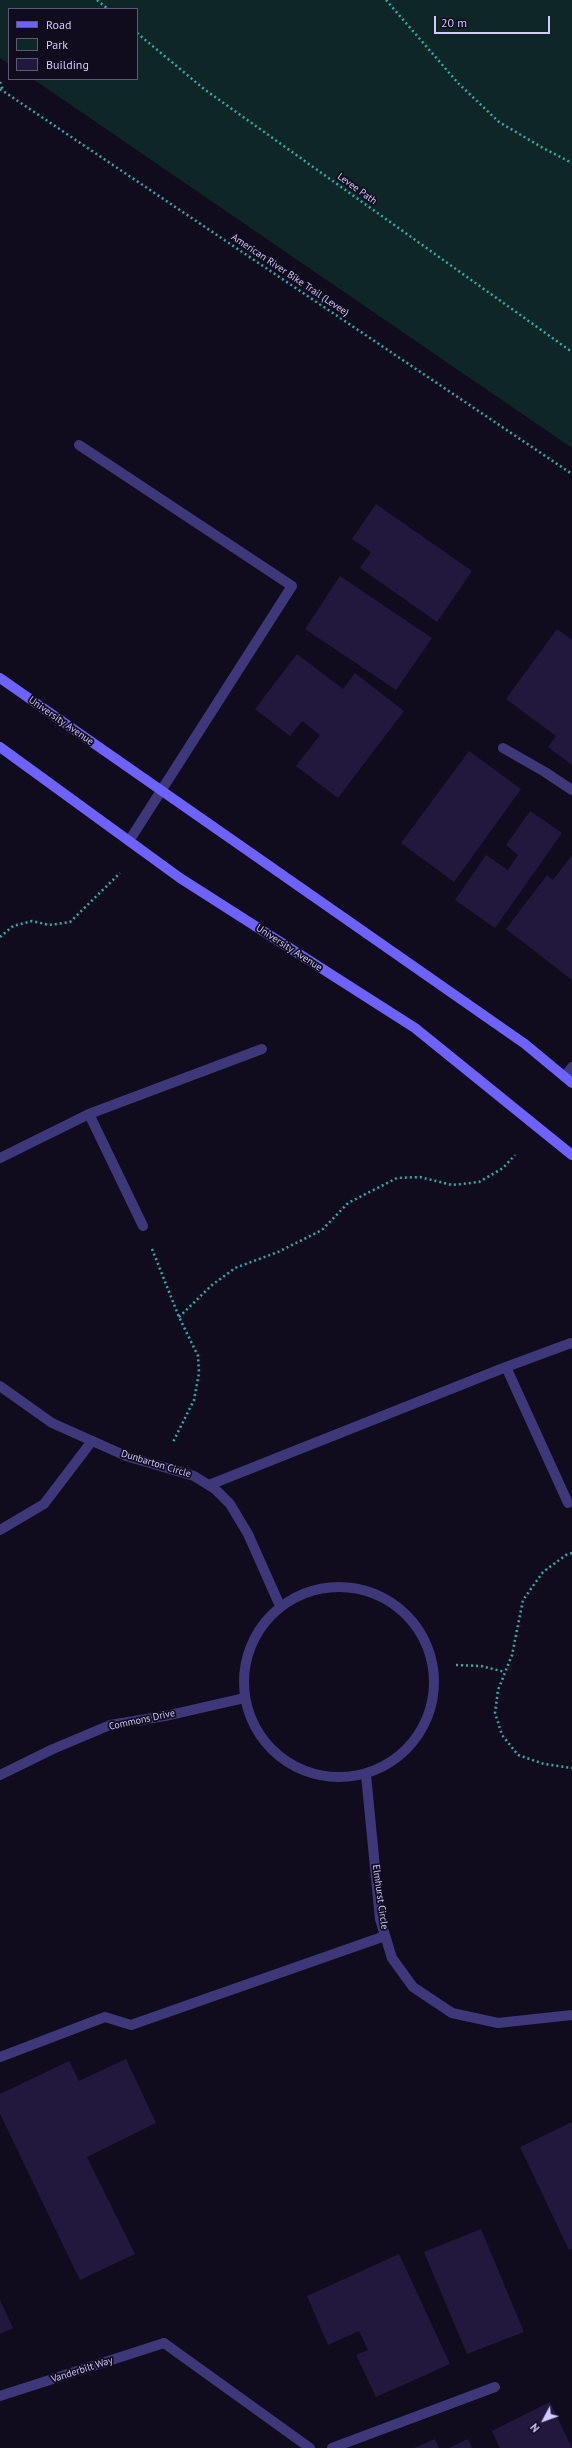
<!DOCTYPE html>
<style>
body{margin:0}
#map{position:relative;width:572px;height:2448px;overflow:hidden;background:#100c1d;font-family:"PT Sans",sans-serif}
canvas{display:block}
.legend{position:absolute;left:8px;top:8px;width:130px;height:72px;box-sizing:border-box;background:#100c1d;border:1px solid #5e5877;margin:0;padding:5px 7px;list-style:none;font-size:12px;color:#d2c9fe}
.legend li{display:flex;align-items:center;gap:8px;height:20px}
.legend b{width:20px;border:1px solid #5e5877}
.north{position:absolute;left:524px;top:2400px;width:40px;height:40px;-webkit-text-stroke:3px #100c1d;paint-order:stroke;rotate:229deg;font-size:11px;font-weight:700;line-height:16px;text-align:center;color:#d2c9fe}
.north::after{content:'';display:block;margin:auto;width:14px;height:18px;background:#d2c9fe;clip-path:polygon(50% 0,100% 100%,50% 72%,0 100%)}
.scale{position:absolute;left:434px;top:16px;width:116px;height:18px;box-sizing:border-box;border:2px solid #d2c9fe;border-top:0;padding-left:5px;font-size:12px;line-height:14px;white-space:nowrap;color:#d2c9fe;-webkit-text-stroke:3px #100c1d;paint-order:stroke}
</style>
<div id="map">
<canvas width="572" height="2448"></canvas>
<ul class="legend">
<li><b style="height:5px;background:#6e62fc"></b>Road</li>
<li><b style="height:11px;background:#0f2627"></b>Park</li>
<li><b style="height:11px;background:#22183d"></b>Building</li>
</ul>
<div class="north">N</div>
<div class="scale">20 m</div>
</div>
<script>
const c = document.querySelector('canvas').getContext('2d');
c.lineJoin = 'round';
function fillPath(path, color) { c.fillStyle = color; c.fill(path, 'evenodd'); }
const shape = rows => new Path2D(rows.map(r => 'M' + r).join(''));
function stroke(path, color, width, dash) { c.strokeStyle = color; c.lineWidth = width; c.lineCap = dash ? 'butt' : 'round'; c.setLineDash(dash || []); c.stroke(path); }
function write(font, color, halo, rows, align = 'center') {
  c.font = font + ' "PT Sans",sans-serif'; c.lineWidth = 3.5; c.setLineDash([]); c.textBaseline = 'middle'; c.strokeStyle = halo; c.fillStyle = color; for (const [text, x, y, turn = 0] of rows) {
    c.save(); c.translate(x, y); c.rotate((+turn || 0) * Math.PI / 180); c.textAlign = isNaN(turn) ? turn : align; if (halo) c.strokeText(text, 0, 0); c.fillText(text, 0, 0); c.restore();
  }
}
fillPath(shape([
 [0,0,572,0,572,448,33,79,137,79,137,9,9,9,9,64,0,58]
]), '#0f2627');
fillPath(shape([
 [376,504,472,571,437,622,360,568,371,552,352,539],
 [340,576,432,638,396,690,305,629],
 [557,629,572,640,572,765,548,747,556,736,506,699],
 [297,654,343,689,355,673,404,711,338,798,296,766,320,735,302,721,290,736,255,709],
 [469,751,521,789,454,882,401,843],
 [530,811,562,833,495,928,455,900,486,855,508,870,518,855,506,845],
 [572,855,572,980,506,929,547,875,553,880],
 [126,2059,156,2123,87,2157,135,2254,80,2280,0,2114,0,2094,69,2061,79,2081],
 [572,2122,572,2249,569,2250,520,2147],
 [481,2229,524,2332,467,2354,424,2252],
 [399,2254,450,2364,376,2397,356,2355,368,2350,359,2331,328,2345,307,2296],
 [0,2300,13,2328,0,2334],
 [550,2402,572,2448,500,2448,492,2431],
 [435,2439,439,2448,414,2448],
 [468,2439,472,2448,449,2448]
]), '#22183d');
stroke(shape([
 [97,0,108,9],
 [386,0,458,83,499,122,543,148,572,163],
 [137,33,204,89,572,352],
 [0,82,3,91],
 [0,89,572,474],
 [0,937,13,926,32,921,49,925,70,922,120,873],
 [152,1249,179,1317,198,1356,199,1373,194,1400,173,1442],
 [179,1317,212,1285,235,1268,278,1252,322,1230,348,1203,397,1178,420,1177,452,1185,479,1182,503,1168,515,1155],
 [572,1553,566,1555,543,1572,523,1600,512,1655,498,1690,495,1713,502,1735,518,1755,544,1764,572,1768],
 [456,1665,481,1666,505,1672]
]), '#2facac', 2.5, [2, 3]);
stroke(shape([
 [79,445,292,586,129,841],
 [503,748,545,772,572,790],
 [565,1076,572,1067],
 [89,1114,262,1049],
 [0,1158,89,1114,143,1226],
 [506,1367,571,1343],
 [209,1485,506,1367,568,1503],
 [0,1530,44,1504,92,1441],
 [0,2057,105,2017,131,2025,385,1936],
 [164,2343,310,2448],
 [332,2448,495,2387]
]), '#3e387b', 10);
stroke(shape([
 [0,1386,52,1423,126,1456,194,1476,215,1489,230,1504,248,1534,280,1606],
 '244 1682a95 95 0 1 1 190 0a95 95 0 1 1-190 0Z',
 [0,1775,53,1749,110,1725,165,1716,244,1698],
 [366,1775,380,1919,392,1958,413,1987,452,2013,498,2023,572,2015],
 [0,2396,164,2343]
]), '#3e387b', 10);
stroke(shape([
 [0,678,525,1044,572,1083],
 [0,747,180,878,415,1028,572,1155]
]), '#6e62fc', 10);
write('10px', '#d2c9fe', '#100c1d', [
 ["Levee Path",357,189,36],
 ["American River Bike Trail (Levee)",290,275,34],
 ["University Avenue",61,721,35],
 ["University Avenue",289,948,33],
 ["Dunbarton Circle",156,1464,17],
 ["Commons Drive",142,1720,-12],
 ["Elmhurst Circle",380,1897,82],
 ["Vanderbilt Way",82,2370,-18]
]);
</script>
